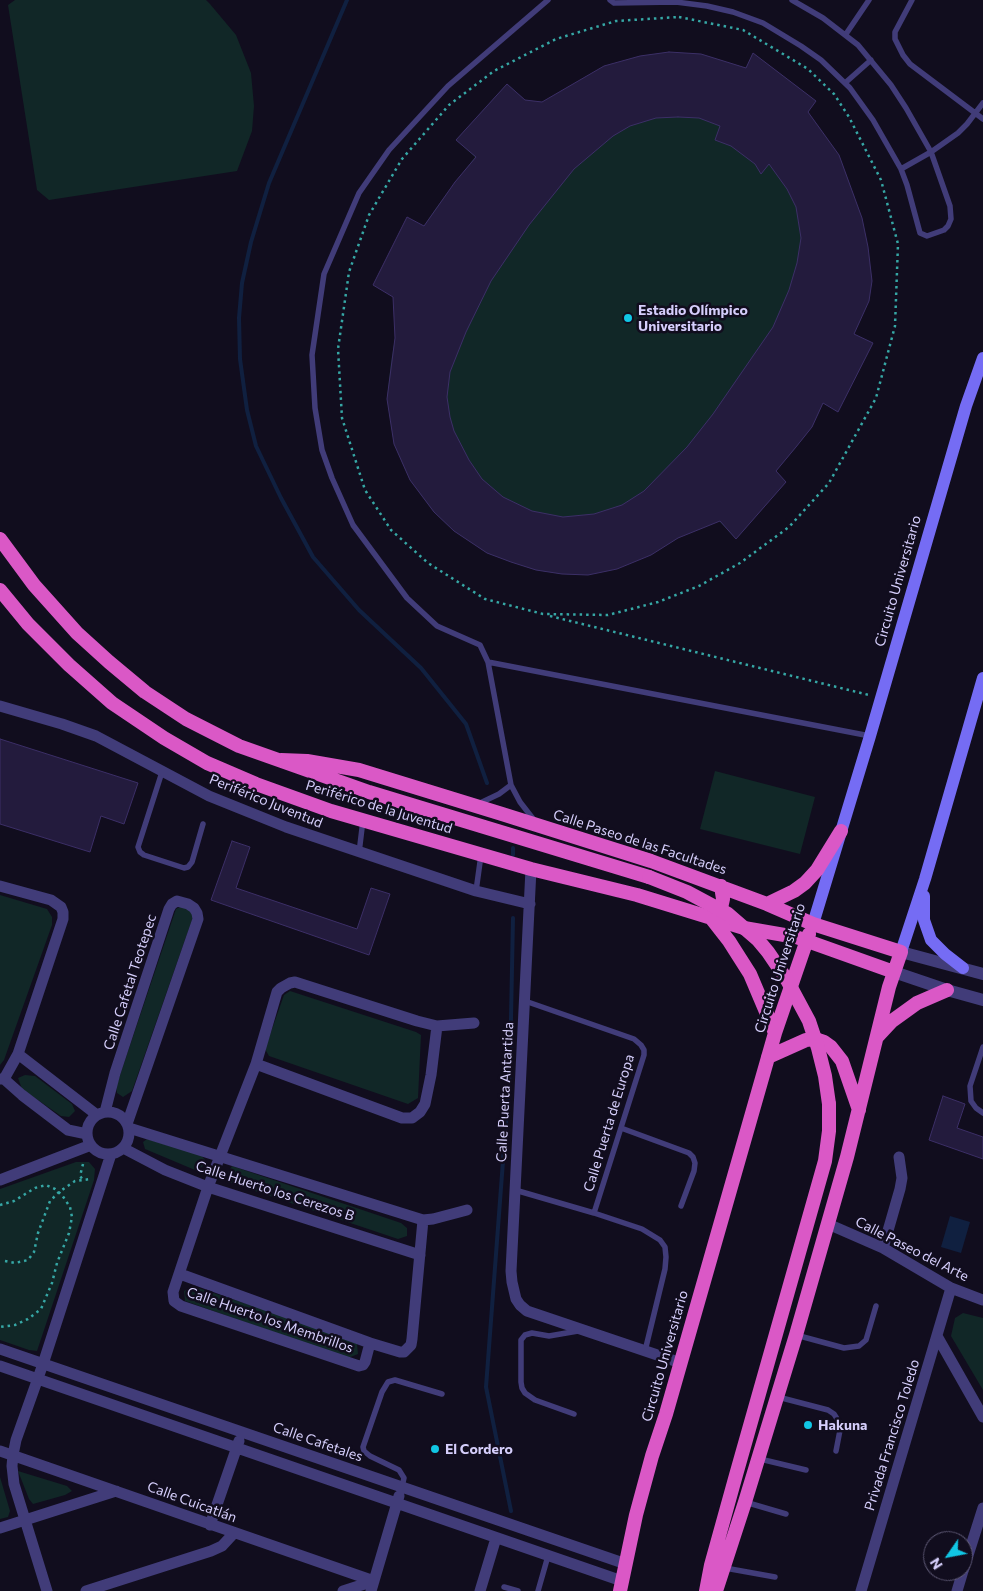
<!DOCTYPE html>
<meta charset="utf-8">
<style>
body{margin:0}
#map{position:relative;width:983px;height:1591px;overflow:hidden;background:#110d1e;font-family:Commissioner,sans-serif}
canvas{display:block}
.north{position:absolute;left:923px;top:1531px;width:50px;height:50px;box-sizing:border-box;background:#110d1e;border:1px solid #5f5a76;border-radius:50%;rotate:237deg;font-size:14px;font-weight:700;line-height:20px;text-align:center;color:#d5cefb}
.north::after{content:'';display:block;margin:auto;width:18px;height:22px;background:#11c6e4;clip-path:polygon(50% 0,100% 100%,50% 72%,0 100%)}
</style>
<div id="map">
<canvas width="983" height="1591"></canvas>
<div class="north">N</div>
</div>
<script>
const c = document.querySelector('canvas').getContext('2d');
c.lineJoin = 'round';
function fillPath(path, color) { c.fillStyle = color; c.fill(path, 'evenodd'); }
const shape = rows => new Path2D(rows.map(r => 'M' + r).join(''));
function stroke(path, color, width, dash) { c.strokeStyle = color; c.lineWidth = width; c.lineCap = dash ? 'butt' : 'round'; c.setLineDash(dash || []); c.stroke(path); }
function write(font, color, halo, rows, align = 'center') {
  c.font = font + ' Commissioner,sans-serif'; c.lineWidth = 5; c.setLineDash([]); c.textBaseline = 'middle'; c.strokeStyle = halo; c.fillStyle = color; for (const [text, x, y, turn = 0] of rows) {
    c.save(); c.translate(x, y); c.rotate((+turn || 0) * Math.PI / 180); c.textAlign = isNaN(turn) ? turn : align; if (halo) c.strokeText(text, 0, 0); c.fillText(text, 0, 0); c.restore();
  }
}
fillPath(shape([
 [15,0,206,0,210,4,236,35,251,73,254,106,252,131,237,171,49,200,37,190,8,5],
 [669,52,701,54,746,68,753,53,816,101,808,112,839,155,862,218,868,247,872,281,869,301,854,334,873,343,838,412,823,403,812,427,796,447,776,471,786,482,736,539,719,521,678,538,651,555,588,575,562,574,536,570,511,562,487,553,454,531,434,512,410,480,394,444,387,399,391,362,395,338,424,226,436,208,475,157,456,140,507,84,525,100,542,102,640,56],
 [715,771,815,797,800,854,700,829],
 [0,895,47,909,52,917,52,925,4,1060,0,1065],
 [184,905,192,909,193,917,132,1091,123,1097,117,1093,116,1087,176,909],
 [290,991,416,1032,421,1035,418,1098,408,1104,269,1056,265,1049,284,995],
 [25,1075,35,1076,72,1104,75,1111,69,1117,61,1116,22,1089,18,1078],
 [147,1139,201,1155,206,1161,202,1167,195,1170,145,1149,143,1142],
 [76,1162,89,1162,95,1169,94,1180,37,1351,29,1350,0,1340,0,1189],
 [232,1166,401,1223,407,1228,407,1236,398,1239,231,1183,227,1174],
 [192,1286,351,1338,357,1344,358,1354,348,1358,185,1301,184,1291],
 [963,1313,983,1318,983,1390,951,1336,955,1318],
 [18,1471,67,1486,72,1491,65,1495,33,1504,29,1499],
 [0,1477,10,1511,8,1517,0,1519]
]), '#112727');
fillPath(shape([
 [950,1216,970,1222,961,1253,941,1247]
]), '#102040');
stroke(shape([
 [347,0,269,183,251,242,242,283,239,318,240,359,247,410,256,446,281,498,313,557,359,610,421,668,466,724,487,783],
 [513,855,513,848],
 [511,1511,486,1387,510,1068,513,918]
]), '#102040', 4);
const building = shape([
 [669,52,701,54,746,68,753,53,816,101,808,112,839,155,862,218,868,247,872,281,869,301,854,334,873,343,838,412,823,403,812,427,796,447,776,471,786,482,736,539,720,521,678,538,651,555,617,569,588,575,562,574,536,570,511,562,487,553,454,531,434,512,410,480,394,444,387,399,395,338,393,297,373,285,407,217,424,226,455,182,476,157,456,140,507,84,525,100,542,102,604,66,640,56,669,52],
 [678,117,699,118,720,126,715,140,731,146,755,164,761,174,769,164,787,189,796,207,801,238,797,263,789,290,773,327,713,414,687,447,644,491,622,505,594,514,563,517,532,511,503,497,482,479,469,460,454,431,450,417,447,397,450,372,466,332,491,281,529,225,574,169,613,136,630,126,656,118,678,117],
 [0,739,138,783,124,824,101,816,90,852,0,824,0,739],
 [232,841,250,847,236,888,357,929,371,888,390,894,369,955,211,900,232,841],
 [943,1096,965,1104,957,1128,983,1137,983,1159,929,1140,943,1096]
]);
fillPath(building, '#231b3d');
stroke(building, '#3c2f67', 1);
stroke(shape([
 [679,17,743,30,808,69,834,94,849,117,881,180,898,244,895,326,876,398,829,483,789,527,740,563,699,586,658,602,608,615,543,614,485,599,428,563,391,530,365,490,342,418,338,349,349,272,369,215,402,159,449,105,494,71,556,39,616,21,679,17],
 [550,616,869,695],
 [83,1164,80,1176,83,1180],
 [0,1205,14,1201,35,1188,46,1185,55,1189,62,1195,70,1207,72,1217,69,1233,57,1263,52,1283,41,1309,28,1319,15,1325,0,1327],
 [5,1261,15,1263,28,1260,34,1252,38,1233,50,1201,59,1192,75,1181,91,1179]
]), '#36a7a5', 2.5, [2.5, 4]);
stroke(shape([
 [610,0,614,3,676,2,707,6,733,12,763,23,801,46,821,60,850,88,873,120,901,169,907,185,920,233,927,236,944,230,948,226,951,219,950,206,931,152,906,108,891,85,858,45,823,18,792,0],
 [912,0,895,32,895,39,903,55,910,64,983,119],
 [846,34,869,0],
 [845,83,871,60],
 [901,169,931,152,958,133,967,124,983,103],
 [488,662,870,736],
 [162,772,138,847,140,852,144,855,184,868,188,867,192,862,203,824],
 [478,804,499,794,511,785],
 [534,820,520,802,511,785,488,662,480,645,437,626,407,598,353,525,332,478,322,450,315,408,312,355,324,274,359,193,389,150,448,86,548,0],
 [359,853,363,820],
 [476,891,481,855],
 [525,1001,634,1039,641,1045,644,1050,644,1055,594,1213],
 [983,1047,970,1086,971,1101,976,1108,983,1113],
 [621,1128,689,1153,693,1157,695,1163,694,1171,681,1206],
 [515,1190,594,1213,642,1229,660,1240,665,1247,666,1257,665,1269,645,1351],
 [796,1335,844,1348,859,1346,866,1340,876,1306],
 [778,1397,828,1410,834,1414,841,1425,836,1451],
 [574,1414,535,1400,525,1393,522,1388,521,1382,521,1340,525,1335,532,1333,549,1336,578,1331],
 [760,1459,806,1470],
 [402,1487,404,1478,399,1470,370,1456,364,1451,363,1447,382,1392,388,1382,395,1380,442,1394],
 [745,1502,786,1514],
 [725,1568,775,1577],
 [504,1587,518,1591],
 [538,1591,548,1556]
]), '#413c79', 5.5);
stroke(shape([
 [0,706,62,724,96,736,209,796,286,827,476,891,530,904],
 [531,869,511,1271,512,1282,516,1299,520,1305,527,1311,681,1363],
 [0,886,51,900,61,907,63,912,63,919,18,1054,4,1079],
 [437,1026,474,1023],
 [18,1054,97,1115],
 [256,1064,402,1118,412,1118,420,1112,425,1104,431,1075,437,1026,417,1021,295,982,290,983,281,988,277,992,256,1064,208,1187,173,1292,174,1301,181,1306,359,1366,363,1365,365,1362,370,1343],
 [0,1079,4,1079,22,1095,68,1130,87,1134],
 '87 1133a21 21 0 1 1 42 0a21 21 0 1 1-42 0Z',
 [105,1112,115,1073,169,909,172,904,177,901,188,904,194,908,197,913,198,919,127,1124],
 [129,1128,423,1220,433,1219,467,1210],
 [123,1148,165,1170,208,1187,420,1255],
 [0,1180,91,1145],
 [828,1224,883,1248,951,1288,983,1300],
 [883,1248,900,1189,902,1178,899,1157],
 [180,1274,370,1343,400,1352,404,1352,411,1345,412,1339,423,1220],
 [937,1336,983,1417],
 [0,1349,626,1564],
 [0,1366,622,1581],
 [0,1451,374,1581],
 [210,1525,239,1441],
 [0,1528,116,1491],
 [963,1571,983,1508],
 [47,1591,14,1484,12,1466,13,1455,16,1440,43,1364,111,1154],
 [86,1591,211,1551,222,1546,234,1533],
 [343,1591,374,1581],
 [371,1591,399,1496],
 [480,1591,496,1538],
 [861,1591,951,1288],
 [957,1591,963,1571]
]), '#413c79', 11);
stroke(shape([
 [901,952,983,974],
 [894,972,947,990,983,1000]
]), '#413c79', 12);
stroke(shape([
 [924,896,924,920,931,940,945,954,963,968],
 [813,924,870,736,966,406,983,358],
 [901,952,925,879,983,678]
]), '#756cf4', 12);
stroke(shape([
 [0,539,34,585,77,633,109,662,145,692,186,719,239,746,369,792,649,877],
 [0,590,28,624,69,665,112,703,164,738,207,763,256,784,331,811,531,869,637,895,744,928,796,937,894,972],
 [281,760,307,761,359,770,502,814,651,861,767,904,813,924,901,952,889,987,847,1157,796,1335,745,1502,716,1591],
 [721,886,723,899,721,908,711,918,729,941,750,974,775,1033],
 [767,904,794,891,805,883,817,870,841,831],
 [878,1036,892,1021,917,1003,947,990],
 [768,1057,806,1040,815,1039,824,1042,831,1047,842,1061,859,1110],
 [620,1591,636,1515,652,1456,666,1414,775,1033,809,934],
 [706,1591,711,1565,736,1475,825,1161,829,1131,829,1104]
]), '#da58c6', 14);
stroke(shape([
 [649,877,687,892,728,914,758,940,768,952,787,980,809,1021,818,1048,825,1076,829,1104]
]), '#da58c6', 14);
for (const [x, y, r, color] of [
 [628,318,5,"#11c6e4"],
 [808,1425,5,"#11c6e4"],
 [435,1449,5,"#11c6e4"]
]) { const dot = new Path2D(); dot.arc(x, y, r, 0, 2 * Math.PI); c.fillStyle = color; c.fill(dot); stroke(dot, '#110d1e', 2); }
write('bold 14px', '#d5cefb', '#110d1e', [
 ["Estadio Olímpico",638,310],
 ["Universitario",638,326],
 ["Hakuna",818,1425],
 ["El Cordero",445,1449]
], 'left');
write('14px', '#d5cefb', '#110d1e', [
 ["Circuito Universitario",898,581,-74],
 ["Periférico Juventud",266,801,22],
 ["Periférico de la Juventud",379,807,17],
 ["Calle Paseo de las Facultades",640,842,18],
 ["Circuito Universitario",780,968,-72],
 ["Calle Cafetal Teotepec",130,982,-72],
 ["Calle Puerta Antartida",505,1092,-87],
 ["Calle Puerta de Europa",609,1123,-73],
 ["Calle Huerto los Cerezos B",275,1191,18],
 ["Calle Paseo del Arte",912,1249,27],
 ["Calle Huerto los Membrillos",270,1320,19],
 ["Circuito Universitario",665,1356,-74],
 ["Privada Francisco Toledo",892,1435,-73],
 ["Calle Cafetales",318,1442,19],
 ["Calle Cuicatlán",192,1502,20]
]);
</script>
